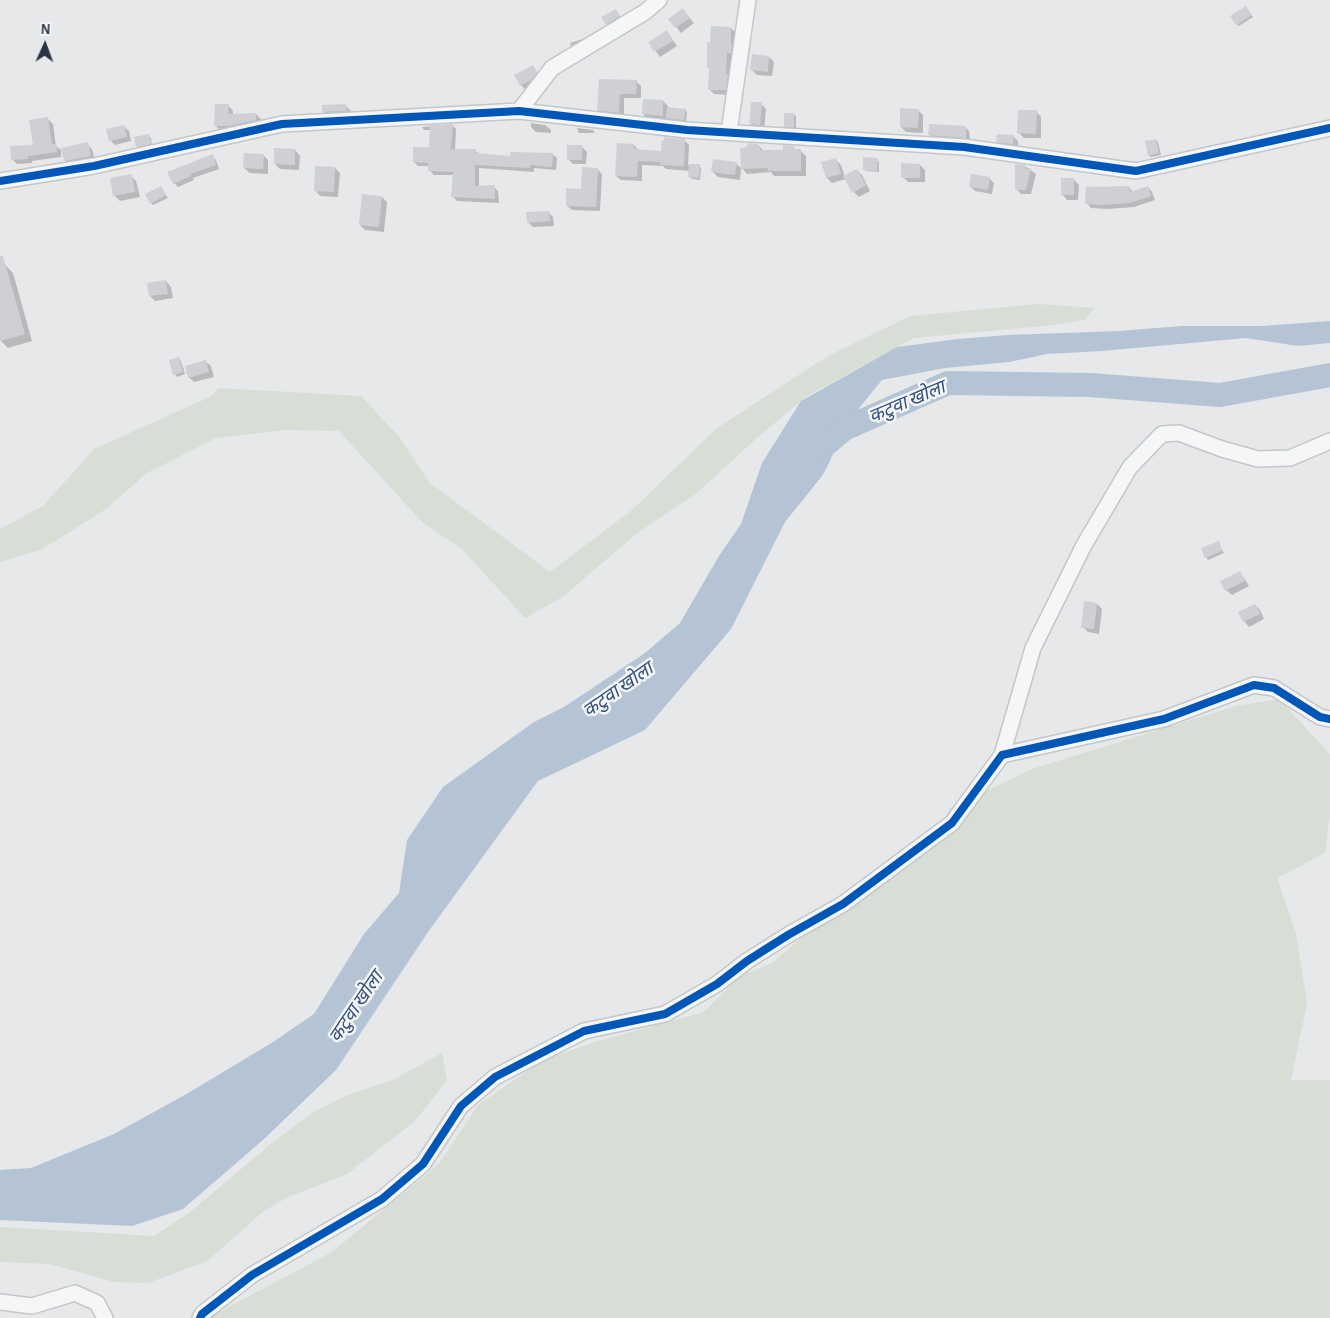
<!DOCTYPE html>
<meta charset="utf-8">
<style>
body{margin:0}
#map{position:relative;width:1330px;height:1318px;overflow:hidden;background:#e6e8ea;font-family:"Alegreya Sans",sans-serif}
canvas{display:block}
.north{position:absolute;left:20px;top:20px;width:50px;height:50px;-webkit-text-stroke:4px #f4f6f9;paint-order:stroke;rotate:2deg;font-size:14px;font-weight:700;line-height:20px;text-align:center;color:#2b3445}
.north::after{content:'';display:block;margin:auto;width:18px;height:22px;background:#2b3445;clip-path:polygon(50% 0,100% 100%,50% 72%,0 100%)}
</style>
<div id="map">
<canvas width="1330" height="1318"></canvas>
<div class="north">N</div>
</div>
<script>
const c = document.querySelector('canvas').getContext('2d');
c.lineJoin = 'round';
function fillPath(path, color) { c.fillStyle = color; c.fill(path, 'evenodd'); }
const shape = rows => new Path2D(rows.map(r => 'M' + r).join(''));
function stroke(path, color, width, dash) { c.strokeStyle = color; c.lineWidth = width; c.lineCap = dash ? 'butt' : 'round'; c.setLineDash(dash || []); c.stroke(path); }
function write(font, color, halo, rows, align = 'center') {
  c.font = font + ' "Alegreya Sans","Noto Sans Devanagari",sans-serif'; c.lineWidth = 5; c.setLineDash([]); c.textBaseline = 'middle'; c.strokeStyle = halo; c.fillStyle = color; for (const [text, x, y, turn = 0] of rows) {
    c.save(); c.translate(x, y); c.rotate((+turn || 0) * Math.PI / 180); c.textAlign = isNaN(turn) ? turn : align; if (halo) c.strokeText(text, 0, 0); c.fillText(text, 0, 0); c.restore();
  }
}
fillPath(shape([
 [1038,304,1095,308,1084,320,1055,325,914,338,807,396,758,437,697,493,637,533,564,596,525,618,462,549,423,523,339,431,285,430,216,438,147,473,106,509,41,550,0,562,0,529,43,506,94,449,210,397,219,388,361,396,400,438,430,483,550,572,632,510,717,428,828,356,910,316],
 [1279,699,1330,754,1330,814,1325,853,1277,878,1296,934,1307,1003,1291,1080,1330,1080,1330,1318,208,1318,332,1252,439,1164,478,1105,543,1060,595,1042,704,1012,739,977,772,963,802,937,877,888,937,839,950,808,1035,768,1236,706],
 [442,1053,447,1080,415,1121,347,1174,288,1197,264,1211,207,1261,148,1283,114,1282,50,1264,0,1262,0,1227,154,1236,189,1213,272,1143,314,1112,348,1095,393,1080]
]), '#d6ded6');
fillPath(shape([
 [1330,321,1330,343,1298,346,1246,338,1102,351,1047,354,1009,362,945,368,882,380,846,424,829,463,822,476,785,522,731,629,645,730,538,781,428,932,336,1070,263,1140,183,1209,132,1226,0,1220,0,1170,31,1168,114,1134,190,1092,273,1042,314,1014,364,934,399,893,407,840,443,787,534,722,564,707,645,653,680,623,719,556,741,524,762,463,801,401,897,347,958,339,1008,335,1118,331,1182,326,1262,326]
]), '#b4c4d5');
fillPath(shape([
 [1246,7,1253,17,1239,26,1237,24],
 [683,10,694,23,681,33,670,19],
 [616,11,624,22,612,29,607,24],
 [731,28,736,33,736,57,732,57,730,95,714,94,709,89,710,69,708,67,711,43],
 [667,32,677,46,660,57,649,42],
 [586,38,590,42,576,51,571,46,570,43],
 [769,57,774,62,772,76,757,75,752,70],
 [533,67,541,78,526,90,521,85],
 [636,81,641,86,641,98,624,98,624,117,603,115,598,110],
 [663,101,668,106,668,109,685,110,687,112,686,122,670,120,668,118,667,120,648,119,643,114],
 [761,104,766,109,764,130,756,129,750,124],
 [228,105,233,111,233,115,256,114,261,119,261,125,221,131,215,125],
 [346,106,351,111,351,116,328,117,323,112],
 [918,110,923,115,923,133,906,132,901,127],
 [1036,111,1041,117,1041,138,1024,138,1018,132],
 [794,114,796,117,796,129,787,128,785,126],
 [48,119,53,124,56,146,61,150,61,157,32,161,32,163,17,164,12,159,34,146],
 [531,123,545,125,551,130,551,133,536,132,531,127],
 [452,125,456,129,455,150,475,150,480,155,511,157,552,154,557,158,556,170,534,168,534,172,479,168,479,187,494,187,498,191,499,203,457,201,453,197,454,175,434,175,430,171,430,166,418,166,414,162,430,149,431,130,424,130,422,127],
 [123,126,129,131,131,141,115,145,110,140],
 [965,127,969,131,970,141,933,139,930,135],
 [577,128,593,130,595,133,579,133],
 [148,135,151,138,152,146,140,148,138,146],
 [1013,136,1018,141,1018,149,1003,147,998,142],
 [684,140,689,145,688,165,699,165,701,168,700,180,692,179,690,177,690,171,666,169,663,166,642,165,642,181,621,180,616,176,634,145,639,151,662,152],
 [1156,140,1158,142,1161,155,1151,157,1149,155],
 [87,144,92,149,95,161,70,166,65,161],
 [758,145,763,150,784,152,793,147,797,151,801,151,806,156,806,176,774,176,771,172,747,174,742,168],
 [582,147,587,152,586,164,573,164,568,159],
 [295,150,300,156,299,170,280,169,275,164],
 [263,155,268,160,268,174,250,173,244,168],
 [212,156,216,160,219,169,193,178,194,180,178,187,174,183],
 [836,160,841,165,845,177,857,170,862,175,870,191,859,197,854,192,846,179,832,183,827,178,823,163],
 [877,160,879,162,879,172,866,171,864,169],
 [736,163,741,168,740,180,718,177,713,172],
 [920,165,925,170,925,182,908,182,903,177],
 [1025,166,1036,174,1031,194,1021,194,1016,189],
 [335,168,340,173,338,197,320,196,315,190],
 [597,169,602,174,600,211,572,210,567,206,582,190],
 [131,176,136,181,140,197,120,201,115,196,111,179],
 [989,178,994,183,992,194,975,191,970,186],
 [1074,180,1079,185,1078,200,1067,200,1062,194],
 [161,187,168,198,153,205,151,203],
 [1129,187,1133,192,1148,187,1152,192,1155,200,1134,207,1107,209,1091,208,1087,203],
 [382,197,387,202,384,232,365,230,360,225],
 [548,212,553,217,554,226,533,227,528,222],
 [5,265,13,273,32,341,8,348,0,340,0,267],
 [166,281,171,287,173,298,155,301,150,296],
 [179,358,181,361,185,374,177,377,175,374],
 [205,361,211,366,214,377,194,382,189,377],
 [1218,543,1224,553,1208,560,1206,557],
 [1239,573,1244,578,1249,586,1232,595,1226,590],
 [1097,604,1102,609,1099,634,1088,632,1083,627],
 [1255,605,1260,610,1264,619,1249,627,1244,621]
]), '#0003');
stroke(shape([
 [819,450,844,429,948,383,1090,385,1220,395,1330,375]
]), '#b4c4d5', 24);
fillPath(shape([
 [1246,6,1252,15,1236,25,1230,16],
 [683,8,690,18,675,28,668,19],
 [616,9,620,16,606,25,601,17],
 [711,26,731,27,731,43,732,43,731,53,727,53,726,74,728,74,726,90,708,90,709,68,707,68,707,42,710,42],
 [667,30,673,41,654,52,648,42],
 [752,54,769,56,768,72,750,70],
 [533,65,537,73,531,80,520,86,514,75],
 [599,79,637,80,636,94,620,94,619,113,597,110],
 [643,99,663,100,663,116,642,114],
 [751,102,762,102,760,125,749,124],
 [215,104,229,104,228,114,256,113,256,120,229,126,214,126],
 [346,104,347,111,322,112,322,105],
 [667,107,686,109,684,120,666,118],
 [900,108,919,109,918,128,900,127],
 [1018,110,1037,110,1036,134,1017,133],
 [784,113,794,113,794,127,784,127],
 [48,117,52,144,56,144,57,152,28,156,28,159,11,160,10,146,33,145,29,120],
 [453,124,451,149,476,149,476,153,510,156,510,152,553,153,552,167,530,165,530,168,475,165,475,186,495,185,495,199,451,197,453,172,428,171,428,163,413,162,413,147,429,147,430,126,419,126],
 [929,124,966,126,966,138,928,135],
 [124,125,127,137,109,141,106,129],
 [149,134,151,144,136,147,134,137],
 [997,134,1014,135,1013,144,996,142],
 [664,137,685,139,684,166,660,165,661,162,638,161,637,177,615,176,617,143,634,144,634,149,661,151,662,140,664,141],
 [1156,139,1159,153,1148,156,1145,141],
 [88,142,91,156,64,161,61,148],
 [748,143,758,144,758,147,760,147,760,150,783,150,783,145,794,146,794,149,801,149,801,171,768,171,768,168,741,169,740,148,747,147],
 [567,145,582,145,582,160,567,160],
 [274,148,295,149,295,165,274,164],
 [244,153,264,154,263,169,243,168],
 [213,154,216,165,190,174,191,176,173,184,167,172],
 [863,157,878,158,877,171,863,170],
 [836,158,841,174,826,178,821,162],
 [713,159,737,162,735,175,711,172],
 [901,163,920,164,920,178,901,178],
 [689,164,700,164,699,178,688,177],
 [1015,164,1025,165,1026,169,1031,168,1026,190,1015,190],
 [315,166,335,167,334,192,314,191],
 [582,167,598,168,596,207,566,206,566,188,581,189],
 [857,169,866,185,852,193,843,176],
 [132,174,135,192,113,196,110,178],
 [971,174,990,177,988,190,969,187],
 [1061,178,1074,178,1074,195,1061,195],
 [161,186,166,195,150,204,145,194],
 [1129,186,1130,192,1148,186,1151,196,1130,203,1102,205,1085,204,1086,187],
 [362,194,382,196,379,227,359,225],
 [549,211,550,221,527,223,526,212],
 [0,256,3,256,25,334,0,341],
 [166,280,168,294,149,296,147,283],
 [179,357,183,372,173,375,169,360],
 [206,360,209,372,188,378,185,366],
 [1219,541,1222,551,1205,558,1201,548],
 [1240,571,1245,581,1225,591,1220,581],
 [1084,601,1097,603,1094,629,1081,628],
 [1255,604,1260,614,1243,622,1238,612]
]), '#ced0d3');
const minor = shape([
 [519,111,552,68,645,12,659,0],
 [729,132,748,0],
 [0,181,94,166,282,124,519,111,687,130,964,147,1136,171,1330,128],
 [1002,755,1033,648,1084,545,1130,467,1162,434,1179,433,1222,449,1258,459,1290,458,1330,441],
 [0,1302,32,1306,75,1293,97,1303,105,1318],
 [200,1318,202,1314,252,1275,382,1199,423,1164,461,1106,495,1077,584,1031,665,1014,717,984,747,961,788,935,843,904,952,823,1002,755,1164,719,1254,685,1274,688,1320,717,1330,719]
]);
stroke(minor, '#c4c6c8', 18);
stroke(minor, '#f5f6f7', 15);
stroke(shape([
 [0,181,94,166,282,124,519,111,687,130,964,147,1136,171,1330,128],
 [200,1318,202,1314,252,1275,382,1199,423,1164,461,1106,495,1077,584,1031,665,1014,717,984,747,961,788,935,843,904,952,823,1002,755,1164,719,1254,685,1274,688,1320,717,1330,719]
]), '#0057b8', 8);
write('italic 19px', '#34527a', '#f4f6f9', [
 ["कटुवा खोला",907,402,-23],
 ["कटुवा खोला",618,690,-35],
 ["कटुवा खोला",356,1007,-56]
]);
</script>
